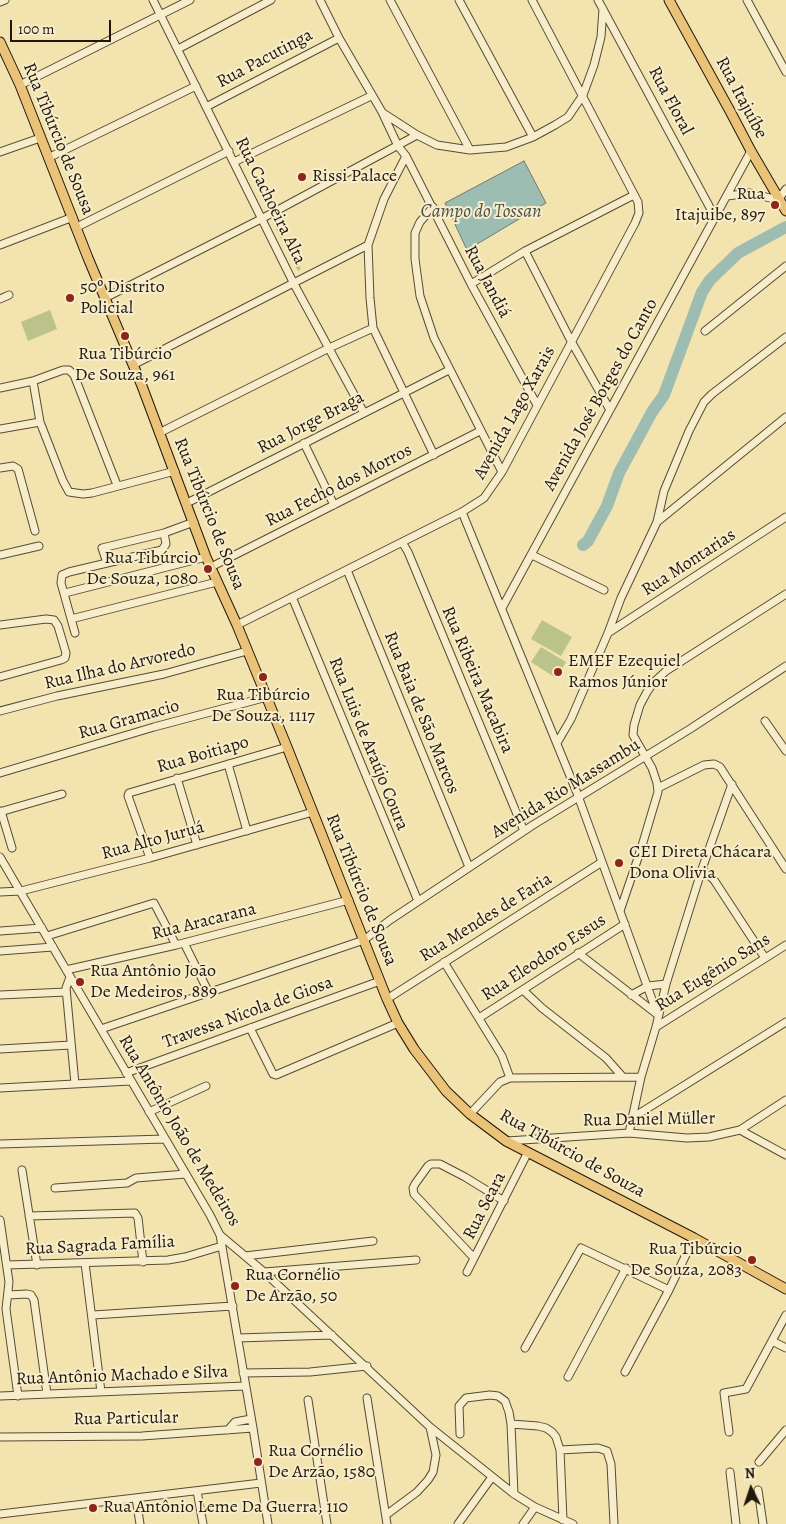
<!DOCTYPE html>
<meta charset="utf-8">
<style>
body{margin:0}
#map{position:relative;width:786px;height:1524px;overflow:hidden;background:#f3e3af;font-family:Alegreya,serif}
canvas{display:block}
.north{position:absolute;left:726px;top:1464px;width:50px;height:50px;-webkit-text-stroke:4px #f7edcb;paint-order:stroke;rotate:356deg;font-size:14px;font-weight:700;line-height:20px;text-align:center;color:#21180d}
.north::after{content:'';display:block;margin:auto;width:18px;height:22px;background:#21180d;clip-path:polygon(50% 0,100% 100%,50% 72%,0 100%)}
.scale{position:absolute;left:10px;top:20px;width:101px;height:22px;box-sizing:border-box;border:2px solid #21180d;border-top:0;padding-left:6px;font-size:15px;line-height:18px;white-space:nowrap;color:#21180d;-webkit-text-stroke:4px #f7edcb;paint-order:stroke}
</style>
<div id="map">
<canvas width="786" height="1524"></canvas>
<div class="north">N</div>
<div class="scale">100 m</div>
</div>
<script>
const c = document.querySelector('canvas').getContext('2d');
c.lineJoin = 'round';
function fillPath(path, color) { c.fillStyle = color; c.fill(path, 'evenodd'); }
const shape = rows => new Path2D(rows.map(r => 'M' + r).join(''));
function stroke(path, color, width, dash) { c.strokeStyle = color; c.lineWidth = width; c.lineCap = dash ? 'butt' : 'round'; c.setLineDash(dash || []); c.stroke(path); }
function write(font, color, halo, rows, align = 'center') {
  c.font = font + ' Alegreya,serif'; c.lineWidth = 4; c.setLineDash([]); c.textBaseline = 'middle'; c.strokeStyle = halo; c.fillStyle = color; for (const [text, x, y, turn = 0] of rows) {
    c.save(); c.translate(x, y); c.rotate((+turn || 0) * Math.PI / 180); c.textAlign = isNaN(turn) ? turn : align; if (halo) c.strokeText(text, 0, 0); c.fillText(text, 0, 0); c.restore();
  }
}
fillPath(shape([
 [277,221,301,269,298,271,273,223],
 [50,310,57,329,28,341,21,322],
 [542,620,572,637,561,656,531,639],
 [541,647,566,662,556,678,531,662]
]), '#bbc38a');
const water = shape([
 [524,161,546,203,467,250,445,203,524,161]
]);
fillPath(water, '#9dbdb3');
stroke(water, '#6b7b71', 1);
stroke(shape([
 [583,545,588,541,607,506,619,473,652,412,664,395,702,292,710,280,738,253,786,227]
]), '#9dbdb3', 12);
const minor = shape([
 [153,0,294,284,364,413],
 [320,0,339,38,382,112,398,146,406,156,471,284,537,405],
 [390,0,470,150],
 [459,0,533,137],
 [598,0,715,217],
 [747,0,786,72],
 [0,2,5,0],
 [178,49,271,0],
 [20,85,190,0],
 [206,107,339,38],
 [383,113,417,135,437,145,470,150,506,147,533,137,555,125,568,117,583,95,594,65,601,37,603,9],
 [0,152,40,138],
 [406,156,384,199,368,245,370,298,373,328,434,455],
 [48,158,196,86],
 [234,162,371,96],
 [727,196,750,193,778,200,786,189],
 [433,207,420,222,415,233,415,259,420,296,434,338,502,472],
 [77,227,229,151],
 [0,245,73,217],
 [525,251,571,341,610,410],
 [471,284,525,251,634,195],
 [105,298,261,219,417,135],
 [0,299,9,295],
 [705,331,786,266],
 [133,365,368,245],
 [33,381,40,422,63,481,69,492,83,494,92,493,175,471],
 [0,388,33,381,63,370,69,370,74,375,117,485],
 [0,429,40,422],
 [159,433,329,348,373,328],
 [304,443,334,505],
 [0,468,13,466,18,469,35,531],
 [187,503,449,370],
 [462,512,577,793,658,1016],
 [657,522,664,491,689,431,704,402,712,394,786,337],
 [402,542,408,552,524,831],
 [0,555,39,546],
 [532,555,604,590],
 [107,563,102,548,164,533,194,522],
 [211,567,480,431],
 [347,570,469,867],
 [65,593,206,557],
 [292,597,418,901],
 [502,608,751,151],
 [71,619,217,582],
 [0,625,46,619,54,620,58,626,66,653,65,658,61,660,0,677],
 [237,625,462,512,484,498,502,472,635,223,639,213,638,202,532,0],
 [75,633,61,583,62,575,69,572,162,550,166,544,164,533],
 [608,633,786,517],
 [0,711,57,696,164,674,247,651],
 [765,721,786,751],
 [557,743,571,719,608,633,621,598,657,522,786,417],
 [228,764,247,831],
 [0,773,154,727,267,697],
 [177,778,197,845],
 [658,788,704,765,714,764,720,767,786,869],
 [1,811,12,848],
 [0,812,62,794],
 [0,857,210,1215,220,1235,264,1272,430,1427,514,1494,535,1507,573,1524],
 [150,858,128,796,129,793,287,747],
 [702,869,714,880,765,958],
 [0,892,21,891,150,858,313,812],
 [620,911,641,849,658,792,657,783,652,768,633,735,634,725,640,705,647,692,654,682,666,671,786,594],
 [0,931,42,928],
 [47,936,154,903,176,945],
 [184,943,208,991],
 [0,951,53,947],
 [578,953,658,1015],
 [444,962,502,1056,510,1078],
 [66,970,176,945,349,900],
 [70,977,66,988,75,1084],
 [523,990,542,1008,606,1058,622,1076],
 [0,995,66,992],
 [631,995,648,986,666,984],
 [387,999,602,862],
 [479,1018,625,924],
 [656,1027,786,945],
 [250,1028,273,1074,276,1075,398,1023],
 [101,1029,364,940,390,920,533,825,690,729,786,666],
 [0,1049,71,1045],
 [126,1073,380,981],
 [0,1088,130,1081],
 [149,1112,206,1086],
 [470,1114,500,1082,510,1078,641,1077],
 [632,1118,786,1022],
 [740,1130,786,1100],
 [629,1133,641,1077,656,1027,666,984,702,869,732,784],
 [507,1141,629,1133,687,1138,709,1137,740,1130,786,1155],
 [0,1144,164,1139],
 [22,1170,37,1265],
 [55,1188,127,1183,136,1178,186,1174],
 [29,1216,135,1213,138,1218,143,1262],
 [0,1220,9,1282,6,1309,18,1396],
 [220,1235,253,1428,268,1524],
 [245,1256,373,1241],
 [474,1258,414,1194,413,1188,415,1184,428,1166,431,1164,440,1164,465,1177,504,1201],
 [85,1263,101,1392],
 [7,1265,168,1260,185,1257,222,1246],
 [264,1272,416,1260],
 [467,1272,528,1152],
 [8,1295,27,1294,31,1295,34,1300,47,1394],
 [93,1315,233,1306],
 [238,1338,332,1335],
 [772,1341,786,1348],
 [525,1348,581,1248,669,1290],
 [625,1372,669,1290,694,1238],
 [243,1373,310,1372,367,1366],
 [568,1377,626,1268],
 [0,1396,245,1386],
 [367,1398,387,1524],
 [308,1400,327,1524],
 [511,1424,538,1426,546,1428,552,1432,556,1437,560,1450,563,1520],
 [228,1430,235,1422,251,1419],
 [729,1432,724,1393,746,1389,786,1315],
 [460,1434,459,1406,466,1398,490,1395,498,1396,505,1401,509,1412,511,1424,514,1494],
 [0,1437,142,1436,253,1428],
 [560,1450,598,1448,607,1451,611,1464,614,1524],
 [759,1462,786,1430],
 [730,1472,736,1524],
 [758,1490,763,1524],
 [197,1491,203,1524],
 [136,1498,140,1524],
 [0,1514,261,1483],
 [386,1515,417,1492,428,1480,433,1472,436,1455,430,1427],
 [458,1524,492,1477],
 [523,1524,535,1507]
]);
const major = shape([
 [669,0,730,111,751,151,786,211],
 [0,42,20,85,88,258,142,386,206,557,237,625,287,747,387,999,398,1023,414,1049,446,1091,470,1114,506,1141,694,1238,786,1289]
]);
stroke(minor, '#564b36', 9);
stroke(major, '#21180d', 11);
stroke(minor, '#f7edcb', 7);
stroke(major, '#eac278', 9);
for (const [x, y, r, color] of [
 [302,177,5,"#8f2418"],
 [775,205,5,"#8f2418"],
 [70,298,5,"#8f2418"],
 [125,336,5,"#8f2418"],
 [208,569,5,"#8f2418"],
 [558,672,5,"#8f2418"],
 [263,677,5,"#8f2418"],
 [619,863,5,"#8f2418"],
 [80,982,5,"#8f2418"],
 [752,1260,5,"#8f2418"],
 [235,1286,5,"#8f2418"],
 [258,1462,5,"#8f2418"],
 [93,1508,5,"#8f2418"]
]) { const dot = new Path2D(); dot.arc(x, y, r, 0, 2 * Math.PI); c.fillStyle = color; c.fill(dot); stroke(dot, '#f7edcb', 2); }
write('18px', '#21180d', '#f7edcb', [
 ["Rua Pacutinga",265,59,-28],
 ["Rua Itajuíbe",741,98,62],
 ["Rua Floral",670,101,62],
 ["Rua Tibúrcio de Sousa",58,139,68],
 ["Rua Cachoeira Alta",270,201,64],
 ["Rua Jandiá",487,282,62],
 ["Avenida José Borges do Canto",601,395,-61],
 ["Avenida Lago Xarais",515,413,-61],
 ["Rua Jorge Braga",311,423,-27],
 ["Rua Fecho dos Morros",339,486,-27],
 ["Rua Tibúrcio de Sousa",209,514,68],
 ["Rua Montarias",689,563,-33],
 ["Rua Ilha do Arvoredo",120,667,-13],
 ["Rua Ribeira Macabira",477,680,67],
 ["Rua Baia de São Marcos",421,713,68],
 ["Rua Gramacio",129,720,-16],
 ["Rua Luis de Araújo Coura",368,744,68],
 ["Rua Boitiapo",203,755,-16],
 ["Avenida Rio Massambu",566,789,-32],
 ["Rua Alto Juruá",153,841,-15],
 ["Rua Tibúrcio de Sousa",361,890,68],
 ["Rua Mendes de Faria",486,918,-32],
 ["Rua Aracarana",204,922,-14],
 ["Rua Eleodoro Essus",544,958,-33],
 ["Rua Eugênio Sans",713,973,-32],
 ["Travessa Nicola de Giosa",248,1013,-20],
 ["Rua Daniel Müller",649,1120,-1],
 ["Rua Antônio João de Medeiros",179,1131,59],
 ["Rua Tibúrcio de Souza",572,1154,29],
 ["Rua Seara",485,1206,-63],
 ["Rua Sagrada Família",100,1246,-3],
 ["Rua Antônio Machado e Silva",122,1376,-2],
 ["Rua Particular",126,1419,-1]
]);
write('18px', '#21180d', '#f7edcb', [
 ["Rissi Palace",312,177],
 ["Rua",765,195,"right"],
 ["Itajuibe, 897",765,216,"right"],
 ["50º Distrito",80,288],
 ["Policial",80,309],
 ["Rua Tibúrcio",125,355,"center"],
 ["De Souza, 961",125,376,"center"],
 ["Rua Tibúrcio",198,559,"right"],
 ["De Souza, 1080",198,580,"right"],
 ["EMEF Ezequiel",568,662],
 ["Ramos Júnior",568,683],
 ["Rua Tibúrcio",263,696,"center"],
 ["De Souza, 1117",263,717,"center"],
 ["CEI Direta Chácara",629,853],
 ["Dona Olivia",629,874],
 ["Rua Antônio João",90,972],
 ["De Medeiros, 889",90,993],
 ["Rua Tibúrcio",742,1250,"right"],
 ["De Souza, 2083",742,1271,"right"],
 ["Rua Cornélio",245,1276],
 ["De Arzão, 50",245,1297],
 ["Rua Cornélio",268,1452],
 ["De Arzão, 1580",268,1473],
 ["Rua Antônio Leme Da Guerra, 110",103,1508]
], 'left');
write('italic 19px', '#4c5247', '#f7edcb', [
 ["Campo do Tossan",481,212]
]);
</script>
